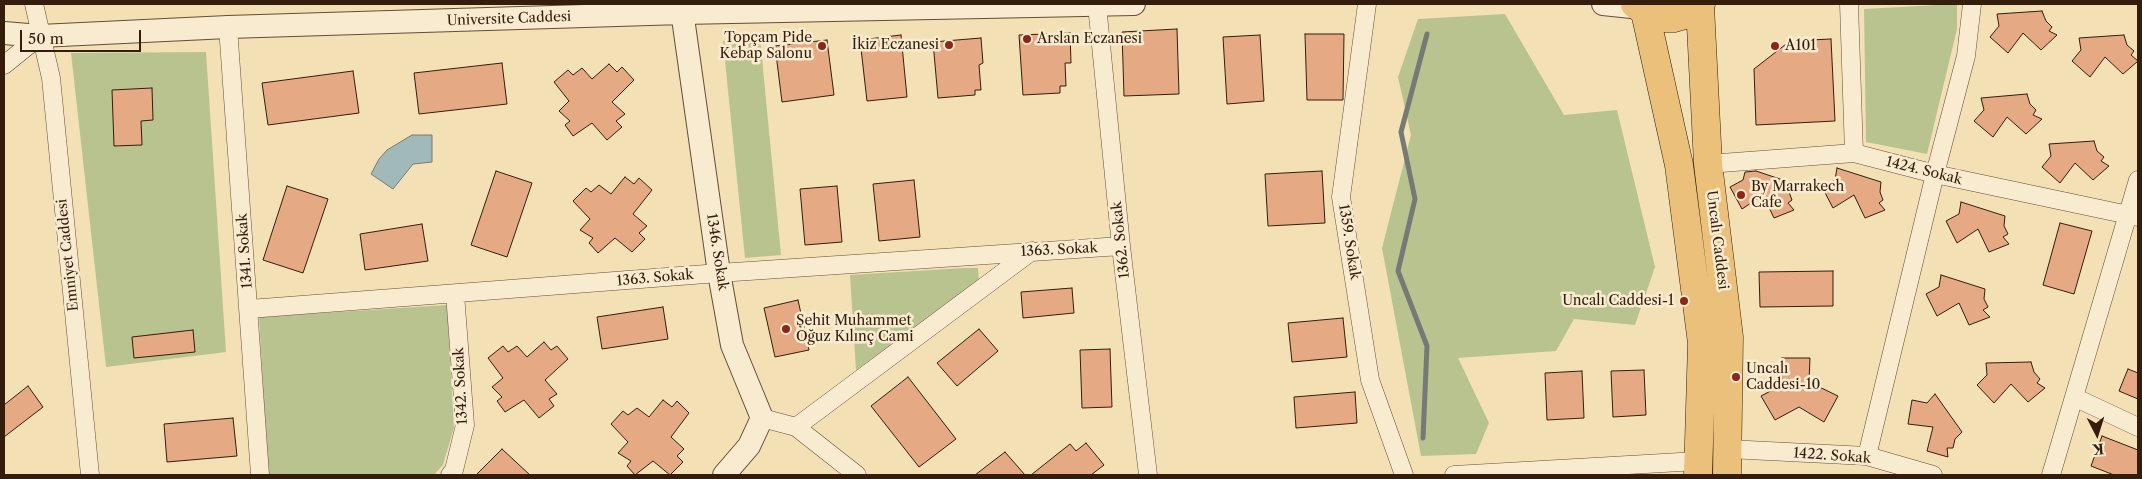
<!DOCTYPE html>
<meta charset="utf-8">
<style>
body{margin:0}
#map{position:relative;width:2142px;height:479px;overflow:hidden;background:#f4e0b5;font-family:"Libre Caslon Text",serif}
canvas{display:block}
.frame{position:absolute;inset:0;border:5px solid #341d0d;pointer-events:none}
.north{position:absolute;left:2072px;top:409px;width:50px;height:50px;-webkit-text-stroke:4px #f8ebcf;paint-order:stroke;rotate:175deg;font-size:14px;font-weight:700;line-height:20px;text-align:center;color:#341d0d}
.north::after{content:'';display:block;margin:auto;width:18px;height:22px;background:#341d0d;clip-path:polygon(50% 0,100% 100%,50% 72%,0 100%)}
.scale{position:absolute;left:20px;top:30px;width:121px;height:22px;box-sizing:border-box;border:2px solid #341d0d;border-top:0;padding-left:6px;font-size:15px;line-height:18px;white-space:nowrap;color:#341d0d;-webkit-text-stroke:4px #f8ebcf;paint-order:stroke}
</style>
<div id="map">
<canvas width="2142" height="479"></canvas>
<div class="frame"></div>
<div class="north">K</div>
<div class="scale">50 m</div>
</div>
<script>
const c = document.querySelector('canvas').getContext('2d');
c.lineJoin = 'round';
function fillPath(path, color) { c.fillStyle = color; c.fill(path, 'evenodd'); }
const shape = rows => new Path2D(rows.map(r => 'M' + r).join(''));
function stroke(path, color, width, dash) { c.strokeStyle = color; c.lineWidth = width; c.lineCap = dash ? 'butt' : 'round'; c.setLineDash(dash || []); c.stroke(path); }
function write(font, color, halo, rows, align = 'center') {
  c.font = font + ' "Libre Caslon Text",serif'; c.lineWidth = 5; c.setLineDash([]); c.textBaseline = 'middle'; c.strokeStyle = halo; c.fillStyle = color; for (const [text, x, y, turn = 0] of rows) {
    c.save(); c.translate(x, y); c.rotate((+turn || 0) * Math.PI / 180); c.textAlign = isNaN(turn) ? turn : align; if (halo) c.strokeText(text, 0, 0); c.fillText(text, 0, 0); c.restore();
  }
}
fillPath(shape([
 [1957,4,1957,29,1927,154,1866,142,1864,9],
 [1505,14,1564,115,1617,110,1655,267,1635,325,1574,319,1556,351,1458,358,1489,423,1476,454,1421,456,1382,248,1411,135,1398,77,1418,19],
 [760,38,781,255,745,258,723,41],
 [206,52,226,352,106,367,71,53],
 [963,268,978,268,979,283,856,370,850,275],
 [447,305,454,427,443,465,434,475,268,475,259,317]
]), '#b9c390');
const water = shape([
 [412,135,432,135,432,162,413,164,393,189,371,174,379,159,387,150,412,135]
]);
fillPath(water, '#a1bab9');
stroke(water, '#757b74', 1);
stroke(shape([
 [1423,438,1427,346,1398,271,1415,199,1401,132,1427,34]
]), '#757b74', 5);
const building = shape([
 [2042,11,2046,21,2052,27,2049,31,2057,35,2041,50,2023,33,2008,53,1990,37,1999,26,1997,14,2042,11],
 [1177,29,1179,94,1124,96,1122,32,1177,29],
 [1070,33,1071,63,1065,63,1066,86,1060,86,1060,93,1023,95,1019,35,1070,33],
 [1305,34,1344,34,1343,100,1307,100,1305,34],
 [901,35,907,97,867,101,860,40,901,35],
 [1260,35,1264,101,1227,104,1223,37,1260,35],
 [2124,35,2127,45,2134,51,2131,55,2138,61,2123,74,2105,57,2090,77,2072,61,2081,50,2079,38,2124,35],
 [981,38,983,63,979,65,981,90,975,90,975,95,938,98,933,42,981,38],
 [1831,39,1835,121,1756,125,1754,69,1790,41,1831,39],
 [827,40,834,95,782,102,775,46,827,40],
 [502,63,507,104,419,114,414,73,502,63],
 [609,64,617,72,622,67,634,80,612,102,625,114,616,121,622,127,607,140,592,123,573,136,565,125,570,121,559,111,569,101,554,82,568,70,573,75,582,68,592,79,609,64],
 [353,71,359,113,268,125,262,83,353,71],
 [152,88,153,120,141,121,142,145,114,146,112,90,152,88],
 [2027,94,2030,104,2036,110,2033,115,2042,119,2026,134,2007,117,1993,137,1974,121,1984,110,1981,98,2027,94],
 [2094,141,2097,151,2104,157,2101,161,2109,166,2093,180,2075,163,2060,183,2042,167,2051,156,2049,144,2094,141],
 [1837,168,1881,182,1880,192,1883,200,1879,203,1885,210,1865,218,1854,195,1833,208,1822,187,1835,180,1837,168],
 [496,171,532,183,507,257,471,245,496,171],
 [1322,171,1325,223,1268,226,1265,174,1322,171],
 [1756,171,1789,182,1789,192,1792,200,1788,203,1794,210,1774,218,1763,195,1742,209,1730,187,1743,180,1745,172,1756,171],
 [625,177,634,184,639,178,652,190,633,214,647,226,639,233,645,239,632,252,615,238,598,253,589,243,593,238,580,230,590,219,573,201,586,188,591,192,599,185,611,194,625,177],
 [914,180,920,237,879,241,873,184,914,180],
 [287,186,328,199,303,273,263,260,287,186],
 [837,186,842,242,805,245,800,189,837,186],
 [1961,202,2005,216,2004,226,2008,234,2003,237,2009,244,1989,252,1978,229,1957,243,1946,221,1959,214,1961,202],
 [2060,223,2092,231,2074,294,2043,285,2060,223],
 [422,224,428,261,365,270,360,234,422,224],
 [1833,271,1833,306,1760,307,1759,272,1833,271],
 [1941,275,1985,289,1984,299,1988,307,1983,310,1990,317,1969,325,1959,303,1937,316,1926,294,1939,287,1941,275],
 [1072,288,1074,313,1023,318,1021,292,1072,288],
 [798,300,809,350,775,357,764,308,798,300],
 [663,307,668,339,602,349,597,317,663,307],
 [1343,318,1347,357,1292,362,1288,323,1343,318],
 [979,329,998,351,957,386,937,363,979,329],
 [193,330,195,352,134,358,132,337,193,330],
 [544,342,551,350,557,346,568,359,545,380,557,394,549,399,554,406,539,418,524,400,505,412,497,401,502,397,492,387,503,378,488,358,503,346,508,352,517,346,527,357,544,342],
 [1110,349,1112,407,1082,408,1080,350,1110,349],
 [1782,358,1810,358,1809,382,1838,396,1824,422,1799,407,1775,420,1761,396,1782,385,1782,358],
 [2031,362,2034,372,2040,379,2037,383,2045,388,2028,402,2011,384,1994,403,1977,385,1987,375,1986,363,2031,362],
 [2128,369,2138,373,2138,399,2119,391,2128,369],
 [1644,370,1646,415,1613,417,1611,371,1644,370],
 [1582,371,1584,418,1547,420,1545,373,1582,371],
 [908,377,956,439,919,467,871,406,908,377],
 [28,386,43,407,4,437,4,405,28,386],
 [1355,392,1357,423,1296,428,1294,397,1355,392],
 [1935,394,1962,432,1955,439,1953,448,1947,448,1948,457,1927,451,1933,427,1908,424,1912,400,1927,403,1935,394],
 [663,400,672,407,677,401,689,413,671,437,684,449,677,456,683,462,670,475,653,461,635,475,627,466,631,461,618,453,628,442,611,424,623,411,628,415,637,408,649,417,663,400],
 [233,418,237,456,167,462,164,424,233,418],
 [2102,436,2138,450,2138,475,2114,475,2091,466,2102,436],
 [1086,443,1104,465,1091,475,1031,475,1070,444,1076,451,1086,443],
 [502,449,530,475,476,475,502,449],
 [1005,452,1025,475,975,475,1005,452]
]);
fillPath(building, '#e5a983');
stroke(building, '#341d0d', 1);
const minor = shape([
 [34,4,51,78,90,475],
 [1367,4,1341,197,1370,380,1404,475],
 [1849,4,1854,153],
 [1097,5,1121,246,1148,475],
 [228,27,260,475],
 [4,65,40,36],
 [1708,164,1854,153,1935,174,2138,217],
 [249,309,719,273,1121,246],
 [2074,397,2138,427],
 [762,418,796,427,857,475],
 [796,427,1032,251],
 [1728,449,1867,456,1933,475],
 [1867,456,1935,174,1966,56,1972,4],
 [450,475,454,470,465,425,455,294],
 [1454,475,1698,461],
 [2051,475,2138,180]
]);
const tertiary = shape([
 [681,4,719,273,732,345,762,418,749,446,724,475],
 [1603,4,1641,8],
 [4,33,40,36,228,27,682,13,1134,4]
]);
const primary = shape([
 [1635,4,1645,12,1659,18,1674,18,1688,14,1701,4],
 [1700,6,1708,164,1729,337,1727,475],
 [1645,12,1679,165,1702,343,1698,475]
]);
stroke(minor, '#644e37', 19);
stroke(tertiary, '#644e37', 24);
stroke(primary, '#341d0d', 29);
stroke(minor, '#f8ebcf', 18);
stroke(tertiary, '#f8ebcf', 22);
stroke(primary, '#eac07a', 28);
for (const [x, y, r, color] of [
 [1027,39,5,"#8f2418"],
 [949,45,5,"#8f2418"],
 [822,46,5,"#8f2418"],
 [1775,46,5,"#8f2418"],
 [1741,195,5,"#8f2418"],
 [1684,301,5,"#8f2418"],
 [786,329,5,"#8f2418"],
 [1736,377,5,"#8f2418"]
]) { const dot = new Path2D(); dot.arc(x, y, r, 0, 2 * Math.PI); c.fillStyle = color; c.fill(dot); stroke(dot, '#f8ebcf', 2); }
write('14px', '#341d0d', '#f8ebcf', [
 ["Universite Caddesi",509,19,-2],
 ["1424. Sokak",1924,171,14],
 ["1362. Sokak",1121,240,-96],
 ["Uncalı Caddesi",1717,240,83],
 ["1359. Sokak",1349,242,81],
 ["1363. Sokak",1059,250,-3],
 ["1341. Sokak",245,251,-94],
 ["1346. Sokak",717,252,81],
 ["Emniyet Caddesi",68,255,-96],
 ["1363. Sokak",655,278,-5],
 ["1342. Sokak",461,386,-93],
 ["1422. Sokak",1832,456,4]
]);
write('14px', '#341d0d', '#f8ebcf', [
 ["Topçam Pide",812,38,"right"],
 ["Kebap Salonu",812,54,"right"],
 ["Arslan Eczanesi",1037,39],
 ["İkiz Eczanesi",939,45,"right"],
 ["A101",1785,46],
 ["By Marrakech",1751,187],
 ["Cafe",1751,203],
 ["Uncalı Caddesi-1",1674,301,"right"],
 ["Şehit Muhammet",796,321],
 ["Oğuz Kılınç Cami",796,337],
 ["Uncalı",1746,369],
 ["Caddesi-10",1746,385]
], 'left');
</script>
